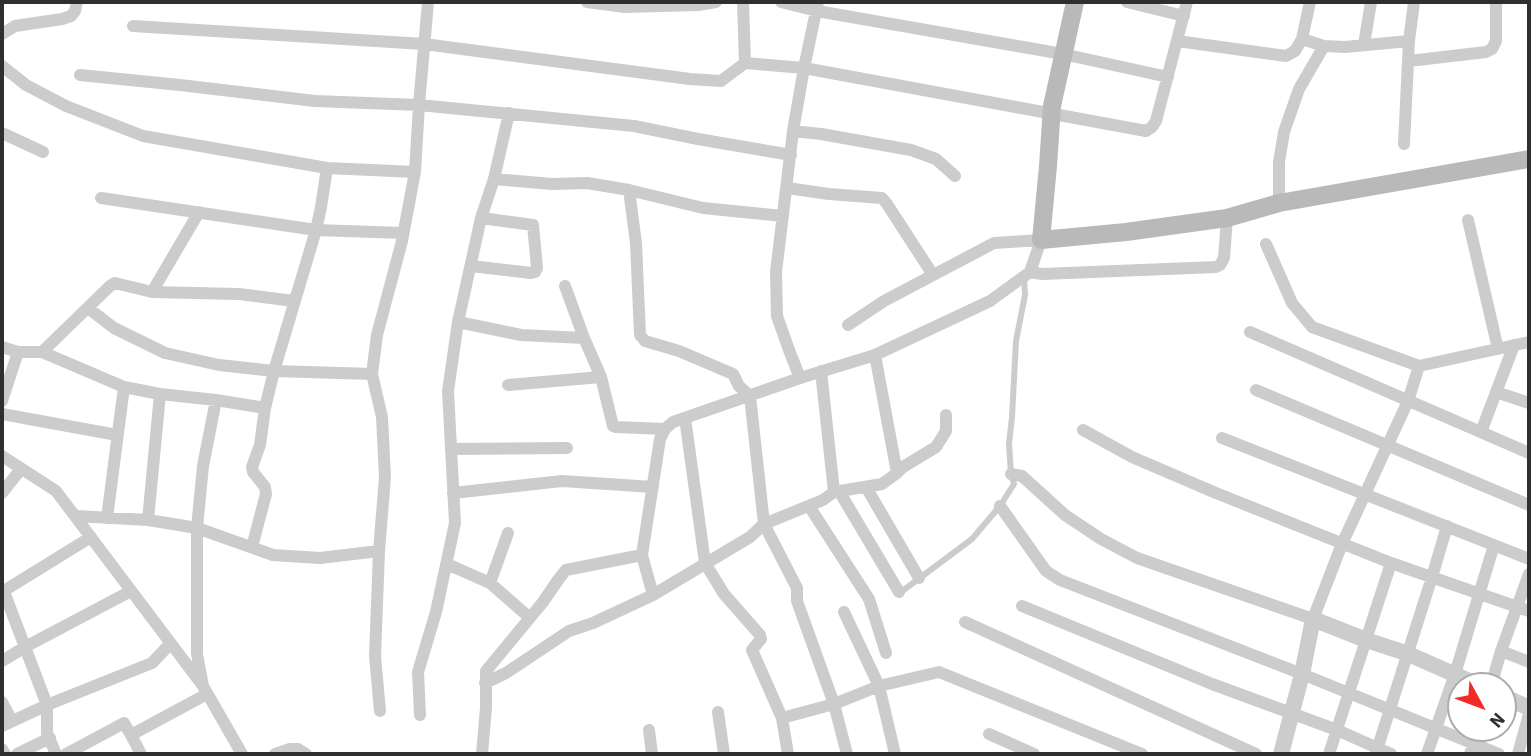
<!DOCTYPE html>
<style>
body{margin:0}
#map{position:relative;width:1531px;height:756px;overflow:hidden;background:#fff;font-family:"Source Sans 3",sans-serif}
canvas{display:block}
.frame{position:absolute;inset:0;border:4px solid #2f2f2f;pointer-events:none}
.north{position:absolute;left:1447px;top:672px;width:70px;height:70px;box-sizing:border-box;background:#fff;border:2px solid #acacac;border-radius:50%;rotate:131deg;font-size:19px;font-weight:700;line-height:28px;text-align:center;color:#2f2f2f}
.north::after{content:'';display:block;margin:auto;width:24px;height:32px;background:#f22b25;clip-path:polygon(50% 0,100% 100%,50% 72%,0 100%)}
</style>
<div id="map">
<canvas width="1531" height="756"></canvas>
<div class="frame"></div>
<div class="north">N</div>
</div>
<script>
const c = document.querySelector('canvas').getContext('2d');
c.lineJoin = 'round';
const shape = rows => new Path2D(rows.map(r => 'M' + r).join(''));
function stroke(path, color, width, dash) { c.strokeStyle = color; c.lineWidth = width; c.lineCap = dash ? 'butt' : 'round'; c.setLineDash(dash || []); c.stroke(path); }
stroke(shape([
 [899,592,901,592,972,539,1000,506,1014,484,1011,474,1009,444,1012,417,1016,341,1025,295,1024,277]
]), '#ccc', 6);
stroke(shape([
 [587,2,625,7,698,5,716,2],
 [743,2,745,63,804,68,1146,131,1152,127,1156,121,1187,2],
 [781,2,817,11,1063,54,1168,77],
 [1127,2,1184,16],
 [133,26,424,44,690,79,721,81,745,63],
 [2,34,15,26,62,19,71,16,75,11,77,2],
 [1302,39,1324,46,1345,47,1409,41],
 [1177,41,1286,56,1295,51,1302,39,1310,2],
 [1364,45,1371,2],
 [1409,61,1486,52,1492,49,1496,41,1496,2],
 [2,66,26,85,66,106,143,136,327,168,415,172],
 [80,75,180,85,315,101,419,105,634,126,698,139,791,155],
 [793,131,821,134,911,150,936,159,955,176],
 [2,133,43,152],
 [1404,144,1409,41,1414,2],
 [494,179,552,184,587,183,629,190,703,208,783,216],
 [787,188,829,194,882,198,887,204,933,275],
 [629,190,636,243,640,335,645,341,679,351,733,374,739,386,750,396,764,524,797,588,797,601,834,704,847,754],
 [101,198,316,230,403,233],
 [1279,203,1279,162,1284,132,1299,89,1324,46],
 [1468,220,1498,349],
 [1266,244,1292,303,1312,327,1419,366],
 [471,266,531,273,535,272,537,268,533,225,481,218],
 [1030,272,1042,274,1216,267,1220,265,1224,258,1227,218],
 [565,286,584,338,601,377,613,426,616,427,665,429],
 [152,292,199,212],
 [88,308,114,328,165,353,219,365,274,371,372,374],
 [458,322,521,335,584,338],
 [1250,332,1529,453],
 [2,347,18,352,42,352,124,387,160,394,216,400,203,466,197,528,197,654,203,686],
 [42,352,110,286,115,283,152,292,239,294,294,301],
 [875,355,897,473],
 [821,371,834,492],
 [800,378,789,350,777,316,776,272,793,131,804,68,818,2],
 [508,385,601,377],
 [1256,390,1529,505],
 [1496,392,1529,403],
 [216,400,265,408],
 [2,401,18,352],
 [2,414,117,435],
 [685,418,705,563,724,594,760,635,761,639,752,650,782,718,788,754],
 [1083,430,1132,457,1216,493,1391,563,1529,611],
 [1481,432,1514,345],
 [1222,438,1529,559],
 [451,449,567,448],
 [2,456,56,491,203,686,242,754],
 [1011,474,1022,476,1065,515,1101,539,1137,558,1313,619,1342,544,1408,401,1419,366,1529,342],
 [866,487,919,578],
 [839,491,899,592],
 [2,493,21,469],
 [453,493,562,481,653,487],
 [809,506,869,599,886,653],
 [1000,506,1046,571,1060,580,1302,674,1499,754],
 [76,516,148,520,197,528,273,555,320,558,379,551],
 [107,518,124,387],
 [148,520,160,394],
 [252,547,266,494,265,487,253,472,252,467,260,445,265,408,274,371,316,230,321,207,327,168],
 [447,564,490,583,530,618],
 [490,583,508,533],
 [653,595,642,555,660,439,665,429,673,422,800,378,875,355,990,301,1030,272,1041,240,994,243,884,301,848,325],
 [1022,606,1212,684,1337,730,1391,754],
 [844,612,879,686,895,754],
 [965,622,1256,754],
 [1501,651,1529,662],
 [2,661,25,647,131,591],
 [485,683,506,673,569,631,593,623,653,595,750,537,764,524,823,500,834,492,882,484,897,473,903,467,936,447,946,431,946,415],
 [1491,686,1501,651,1529,574],
 [2,702,12,721],
 [380,711,375,656,379,551,385,477,382,417,372,374,377,335,402,241,415,172,419,105,428,2],
 [718,712,724,754],
 [420,715,418,672,436,612,455,523,448,391,458,322,481,218,494,179,509,113],
 [782,718,834,704,879,686,939,672,1142,754],
 [2,726,47,705,152,663,170,644],
 [649,730,652,754],
 [989,734,1034,754],
 [131,735,141,754],
 [2,749,5,754],
 [1376,753,1432,577,1447,526],
 [17,754,50,738],
 [56,754,47,733,47,705,6,597,2,592,91,537],
 [66,754,124,723,131,735,207,694],
 [275,754,290,749,298,749,306,754],
 [482,754,486,708,486,671,543,602,558,580,566,570,642,555],
 [1329,754,1391,563],
 [1427,754,1455,674,1494,545],
 [1470,754,1478,728],
 [1518,754,1529,714]
]), '#ccc', 12);
stroke(shape([
 [1503,696,1529,708],
 [1281,754,1302,674,1313,619,1366,640,1406,653,1481,686]
]), '#ccc', 16);
stroke(shape([
 [1075,2,1052,106,1048,166,1041,240,1126,232,1227,218,1279,203,1529,159]
]), '#b9b9b9', 18);
</script>
